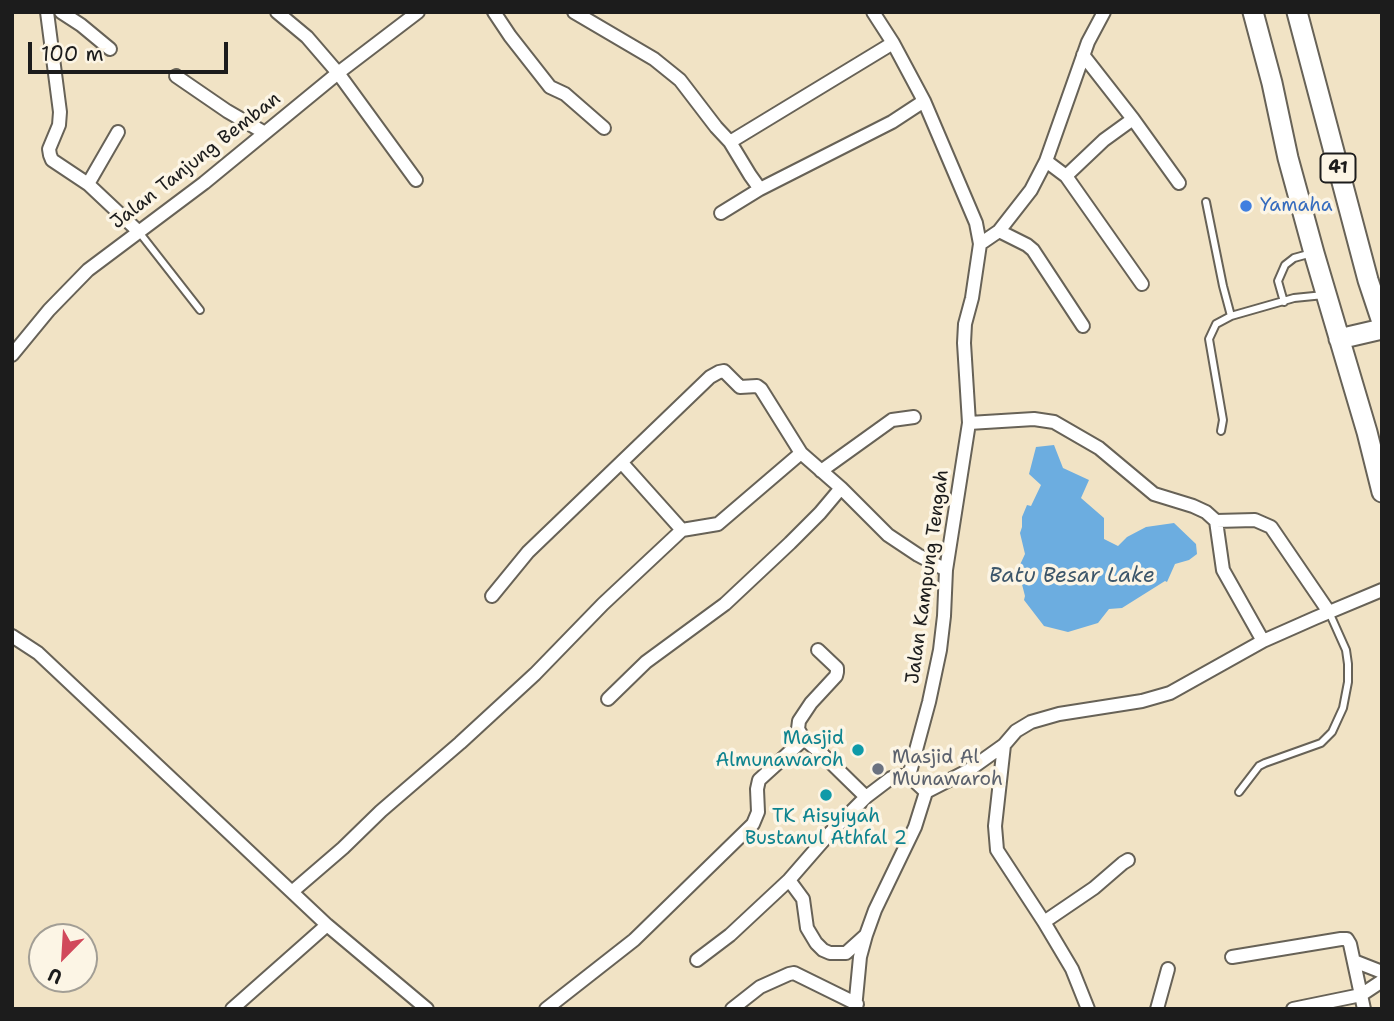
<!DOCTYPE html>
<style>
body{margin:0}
#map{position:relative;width:1394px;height:1021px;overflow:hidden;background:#f1e3c5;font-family:"Shantell Sans",sans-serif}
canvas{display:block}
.frame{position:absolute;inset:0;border:14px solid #1c1c1c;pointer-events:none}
.north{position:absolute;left:28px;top:923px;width:70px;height:70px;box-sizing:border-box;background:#fcf5e5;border:2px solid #a29e95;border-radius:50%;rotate:204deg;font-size:19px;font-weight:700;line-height:28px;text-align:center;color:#1c1c1c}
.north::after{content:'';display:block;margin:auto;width:24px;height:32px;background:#d1495b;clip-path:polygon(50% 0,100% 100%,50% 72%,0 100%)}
.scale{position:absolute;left:28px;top:42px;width:200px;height:32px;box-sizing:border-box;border:4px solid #1c1c1c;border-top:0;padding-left:9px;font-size:21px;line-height:24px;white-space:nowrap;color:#1c1c1c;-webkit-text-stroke:5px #fcf5e5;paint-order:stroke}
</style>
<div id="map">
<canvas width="1394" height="1021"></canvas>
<div class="frame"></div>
<div class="north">U</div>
<div class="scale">100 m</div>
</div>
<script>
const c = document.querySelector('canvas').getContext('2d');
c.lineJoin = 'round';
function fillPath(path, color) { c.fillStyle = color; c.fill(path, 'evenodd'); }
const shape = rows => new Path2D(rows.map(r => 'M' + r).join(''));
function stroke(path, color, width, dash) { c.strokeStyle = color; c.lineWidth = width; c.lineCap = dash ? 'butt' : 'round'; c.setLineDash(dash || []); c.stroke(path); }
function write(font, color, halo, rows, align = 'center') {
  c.font = font + ' "Shantell Sans",sans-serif'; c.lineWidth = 7; c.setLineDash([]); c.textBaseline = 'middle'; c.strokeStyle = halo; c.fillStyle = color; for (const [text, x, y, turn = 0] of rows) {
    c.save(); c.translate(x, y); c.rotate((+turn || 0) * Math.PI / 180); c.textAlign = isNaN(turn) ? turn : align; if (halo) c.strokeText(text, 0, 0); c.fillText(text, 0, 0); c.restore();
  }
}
fillPath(shape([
 [1054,445,1063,468,1089,480,1081,498,1104,518,1104,539,1118,546,1127,537,1146,527,1174,523,1196,544,1197,554,1189,560,1175,564,1167,582,1165,581,1122,608,1109,609,1098,623,1068,632,1044,626,1024,600,1025,596,1018,569,1025,554,1020,533,1022,527,1022,517,1027,505,1031,506,1041,485,1029,474,1036,447]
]), '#6cade0');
const service = shape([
 [1206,202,1223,286,1231,316,1294,298,1324,295],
 [139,232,200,310],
 [1284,302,1278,281,1285,265,1294,258,1312,253],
 [1221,431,1223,420,1209,339,1216,324,1231,316],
 [1239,792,1259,766,1265,763,1321,743,1332,732,1343,708,1348,682,1348,664,1346,650,1329,612]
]);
const minor = shape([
 [47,12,60,112,59,125,49,149,50,155,52,160,88,184,138,231],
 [61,12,81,25,110,49],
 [277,12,307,37,338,73,416,180],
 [494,12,510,36,550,87,565,94,604,128],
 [574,12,654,59,680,80,716,127,730,142,750,175,760,189,892,122,924,101],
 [873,12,893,43,924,101,976,223,980,244],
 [1104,12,1088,42,1046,161,1031,190,999,231,980,244,972,298,965,324,964,343,969,423,946,570,944,616,940,650,929,702,909,776,926,792,969,770,1004,745,1016,731,1031,722,1059,714,1142,701,1170,693,1263,641,1315,618,1382,590],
 [1083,55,1133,119,1179,183],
 [176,76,227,111,265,133],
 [730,142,893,43],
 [1046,161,1066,176,1142,284],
 [1066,176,1104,140,1133,119],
 [88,184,118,132],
 [721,213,760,189],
 [999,231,1027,245,1033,250,1083,326],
 [12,355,49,310,88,270,204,183,338,73,418,12],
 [969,423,1034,419,1054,422,1099,448,1154,494,1193,506,1206,512,1216,521,1223,570,1263,641],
 [622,463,682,530],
 [821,471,892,420,914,417],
 [1216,521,1255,520,1271,527,1329,612],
 [492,596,528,552,710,377,719,372,724,371,740,387,757,386,761,389,801,453,841,488,888,535,918,555,946,570],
 [12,636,38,653,327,925,427,1009],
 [608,699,646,662,725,604,790,543,820,513,841,488],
 [804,739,798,729,799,721,811,703,836,676,837,672,837,668,818,650],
 [1004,745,995,826,997,850,1044,922,1072,969,1088,1009],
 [789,880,803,899,807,928,816,943,823,950,830,953,846,953,866,935],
 [293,891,343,848,381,811,460,743,535,674,603,604,682,530,718,524,801,453],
 [1044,922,1094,888,1123,863,1128,860],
 [1232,957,1341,939,1347,939,1350,944,1364,1009],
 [697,960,730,935,789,880,829,834,866,797],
 [1354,961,1382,972],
 [232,1009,327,925],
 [546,1009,634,940,753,824,758,812,757,789,759,780,804,739,821,753,866,797,891,778,899,776,909,776],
 [732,1009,760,987,789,974,794,973,857,1004],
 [855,1009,860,957,866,935,875,910,915,827,926,792],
 [1157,1009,1168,969],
 [1293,1009,1361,995,1382,981]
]);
const trunk = shape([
 [1253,12,1272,83,1288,158,1314,253,1367,432,1382,492],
 [1297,12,1368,280,1382,322],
 [1339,339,1382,329]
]);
stroke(service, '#676257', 10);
stroke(minor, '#676257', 16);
stroke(trunk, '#676257', 23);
stroke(service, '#fff', 6);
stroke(minor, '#fff', 12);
stroke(trunk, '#fff', 19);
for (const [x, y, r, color] of [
 [1246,206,7,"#3f7fe0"],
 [858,750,7,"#0f9aa8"],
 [878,769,7,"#6b7280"],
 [826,795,7,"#0f9aa8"]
]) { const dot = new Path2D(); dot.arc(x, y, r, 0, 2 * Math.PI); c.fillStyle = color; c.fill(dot); stroke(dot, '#fcf5e5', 2.5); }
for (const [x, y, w] of [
 [1338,168,35]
]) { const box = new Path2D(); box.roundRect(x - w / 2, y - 14.5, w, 29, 5); c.fillStyle = '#fcf5e5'; c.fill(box); stroke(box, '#1c1c1c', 2); }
write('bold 18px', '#1c1c1c', null, [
 ["41",1338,168]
]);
write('19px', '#1c1c1c', '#fcf5e5', [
 ["Jalan Tanjung Bemban",196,161,-38],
 ["Jalan Kampung Tengah",928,577,-82]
]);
write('19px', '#366cbe', '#fcf5e5', [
 ["Yamaha",1260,206]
], 'left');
write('19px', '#0d838f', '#fcf5e5', [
 ["Masjid",844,739],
 ["Almunawaroh",844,761],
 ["TK Aisyiyah",826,817,"center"],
 ["Bustanul Athfal 2",826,839,"center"]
], 'right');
write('19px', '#5b616d', '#fcf5e5', [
 ["Masjid Al",892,758],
 ["Munawaroh",892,780]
], 'left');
write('italic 21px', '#3c566a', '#fcf5e5', [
 ["Batu Besar Lake",1072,577]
]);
</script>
